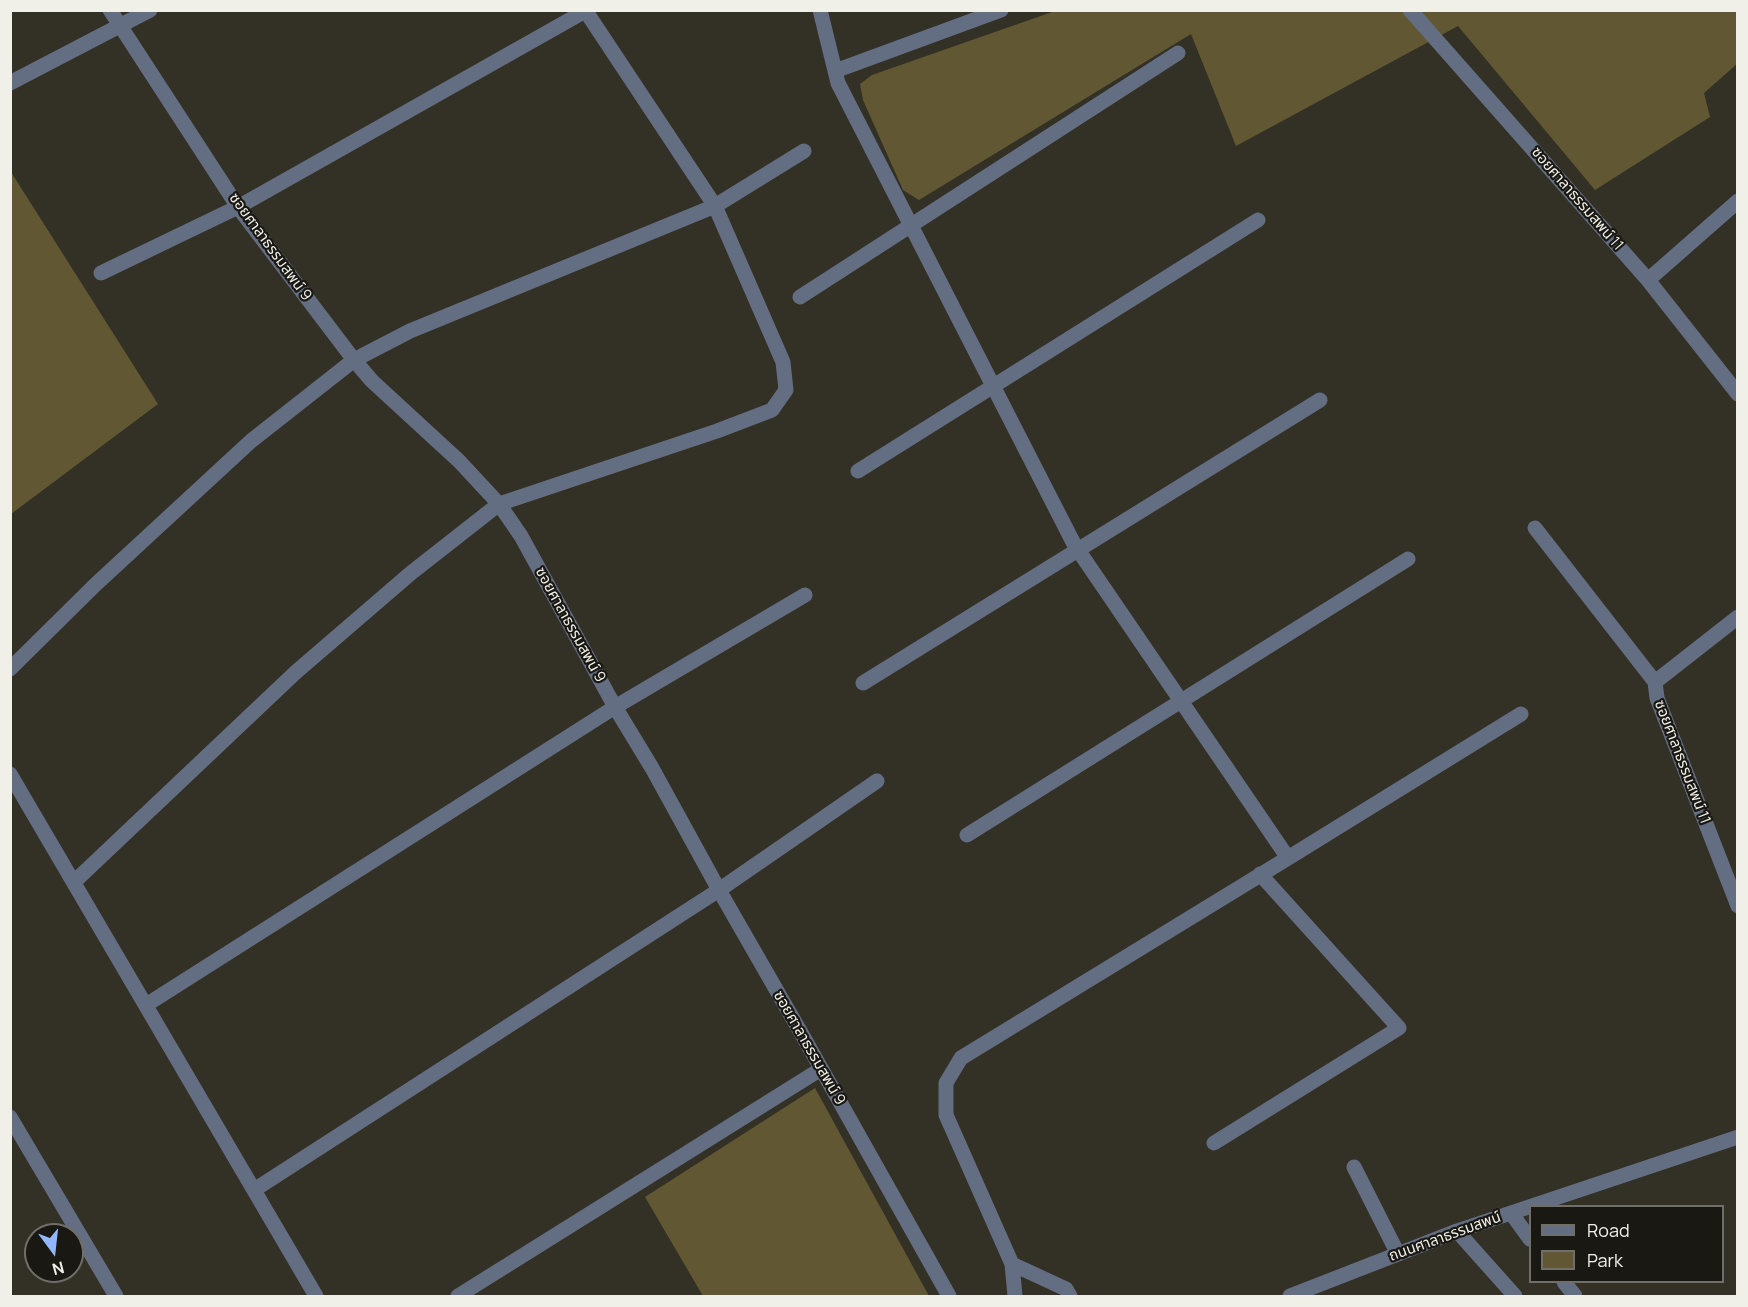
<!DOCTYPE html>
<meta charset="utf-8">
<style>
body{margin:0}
#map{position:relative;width:1748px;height:1307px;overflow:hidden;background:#333025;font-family:Manrope,sans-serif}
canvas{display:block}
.frame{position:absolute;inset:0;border:12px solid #f1f0e8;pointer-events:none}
.legend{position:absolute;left:1529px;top:1205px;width:195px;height:78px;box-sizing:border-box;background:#191813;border:2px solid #6f6e68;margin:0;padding:8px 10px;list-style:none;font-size:18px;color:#f1f0e8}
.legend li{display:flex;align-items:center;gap:12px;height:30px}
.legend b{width:30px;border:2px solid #6f6e68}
.north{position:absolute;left:24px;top:1223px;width:60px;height:60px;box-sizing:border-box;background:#191813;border:2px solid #6f6e68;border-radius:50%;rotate:165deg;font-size:16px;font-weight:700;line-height:24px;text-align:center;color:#f1f0e8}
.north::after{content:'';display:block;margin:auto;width:21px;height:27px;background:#92b7fd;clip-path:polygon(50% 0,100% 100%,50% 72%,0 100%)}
</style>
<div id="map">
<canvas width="1748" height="1307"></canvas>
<div class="frame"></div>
<ul class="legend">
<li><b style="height:8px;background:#636e82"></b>Road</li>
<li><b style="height:16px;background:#615833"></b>Park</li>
</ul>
<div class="north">N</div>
</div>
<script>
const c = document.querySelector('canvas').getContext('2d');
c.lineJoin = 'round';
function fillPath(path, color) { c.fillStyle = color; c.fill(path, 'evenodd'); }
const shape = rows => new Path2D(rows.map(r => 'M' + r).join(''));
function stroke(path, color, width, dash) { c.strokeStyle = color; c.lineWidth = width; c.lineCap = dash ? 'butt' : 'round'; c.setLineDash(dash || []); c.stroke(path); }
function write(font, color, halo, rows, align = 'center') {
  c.font = font + ' Manrope,"Noto Sans Thai",sans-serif'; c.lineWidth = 4.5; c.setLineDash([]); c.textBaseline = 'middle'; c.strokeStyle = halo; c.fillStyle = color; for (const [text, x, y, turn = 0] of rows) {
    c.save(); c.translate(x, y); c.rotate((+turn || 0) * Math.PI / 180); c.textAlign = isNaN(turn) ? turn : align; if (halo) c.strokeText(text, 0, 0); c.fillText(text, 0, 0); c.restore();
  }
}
fillPath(shape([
 [1055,11,1737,11,1737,64,1704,93,1710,117,1595,190,1458,26,1236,146,1191,34,919,200,903,190,863,100,860,84,872,75],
 [11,172,158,404,11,514,10,514],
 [815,1088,929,1296,703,1296,645,1197]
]), '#615833');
stroke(shape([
 [110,10,238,207,354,360,372,381,459,461,499,504,521,536,615,707,652,768,719,890,804,1038,949,1296],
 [820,10,838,83,1074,544,1288,858,961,1058,946,1083,946,1115,1012,1264,1015,1296],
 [1410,10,1648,280,1738,394],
 [835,71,1001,10],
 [10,83,150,10],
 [101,273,238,207,587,10],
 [1648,280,1738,201],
 [800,297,1178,53],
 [858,471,1258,220],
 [1535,528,1655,682],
 [1738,617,1655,682,1657,698,1738,906],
 [10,669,95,585,251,441,354,360,410,331,715,206,804,151],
 [863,683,1320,400],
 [10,774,316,1296],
 [967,835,1408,559],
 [1288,858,1521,714],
 [74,882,296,672,411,573,499,504,717,431,772,410,786,390,783,362,715,206,585,10],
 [146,1005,615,707,805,595],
 [10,1117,116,1296],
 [1214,1143,1399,1028,1260,874],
 [1354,1167,1398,1254],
 [254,1190,719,890,877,781],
 [1511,1213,1530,1239],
 [1457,1231,1515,1296],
 [1012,1264,1066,1289,1070,1296],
 [1564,1282,1575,1296],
 [458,1296,821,1069],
 [1290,1296,1457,1231,1738,1137]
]), '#636e82', 15);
write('15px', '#f1f0e8', '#191813', [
 ["ซอยศาลาธรรมสพน์ 11",1577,199,49],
 ["ซอยศาลาธรรมสพน์ 9",270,247,54],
 ["ซอยศาลาธรรมสพน์ 9",570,625,61],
 ["ซอยศาลาธรรมสพน์ 11",1682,762,69],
 ["ซอยศาลาธรรมสพน์ 9",809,1048,60],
 ["ถนนศาลาธรรมสพน์",1445,1237,-20]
]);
</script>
